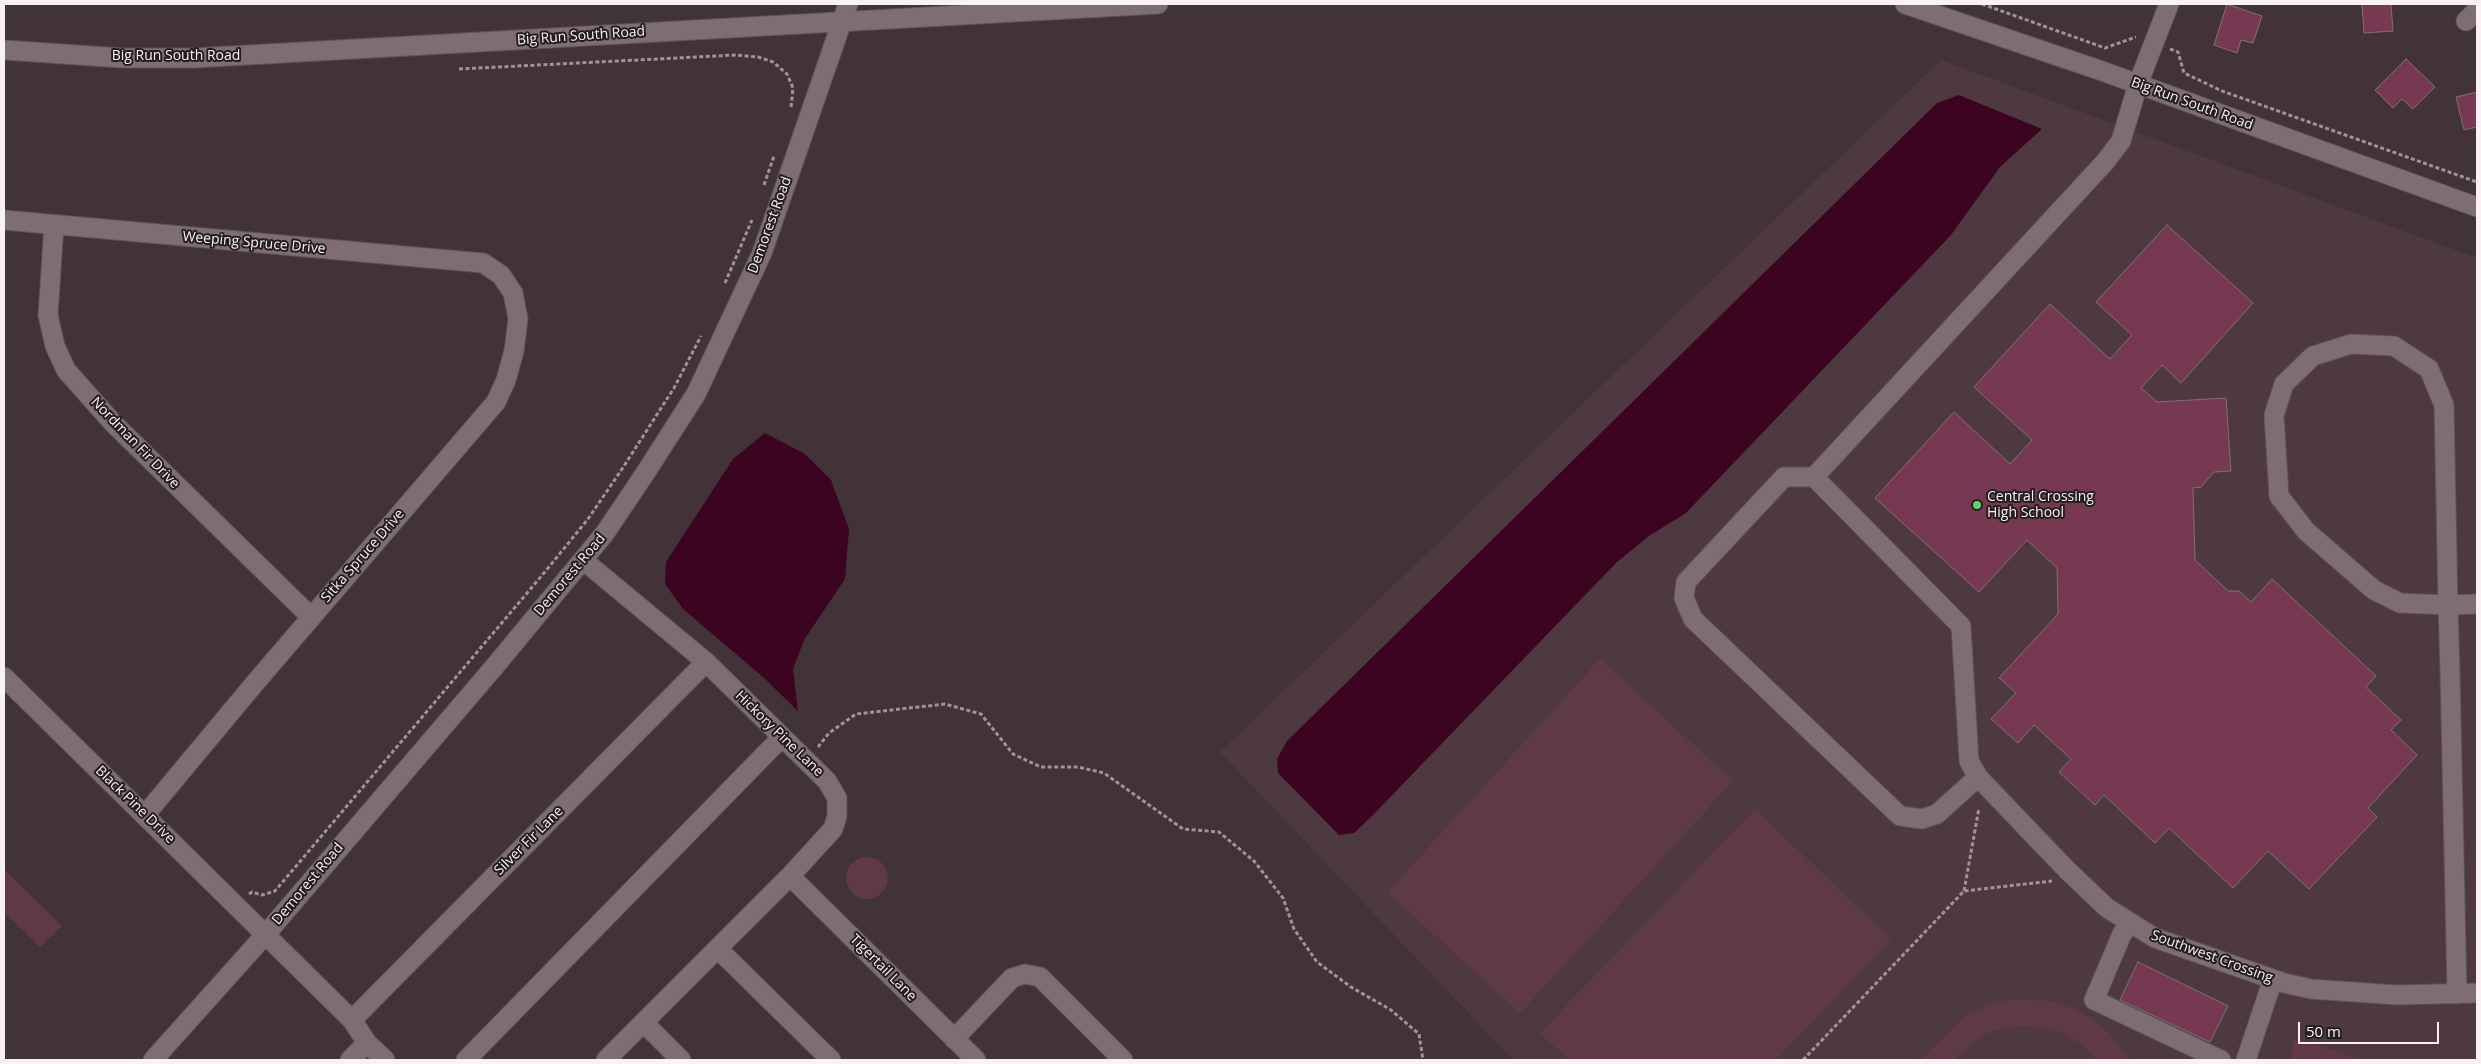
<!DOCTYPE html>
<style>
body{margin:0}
#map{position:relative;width:2481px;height:1064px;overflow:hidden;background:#413338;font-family:"Open Sans",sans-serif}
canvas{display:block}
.frame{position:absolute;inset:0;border:5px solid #faf1f4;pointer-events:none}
.scale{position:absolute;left:2298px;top:1022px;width:141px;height:22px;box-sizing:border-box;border:2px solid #faf1f4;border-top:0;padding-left:6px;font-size:15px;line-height:18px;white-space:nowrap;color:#faf1f4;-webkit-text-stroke:4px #231d1f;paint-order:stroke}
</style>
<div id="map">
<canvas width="2481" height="1064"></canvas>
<div class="frame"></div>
<div class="scale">50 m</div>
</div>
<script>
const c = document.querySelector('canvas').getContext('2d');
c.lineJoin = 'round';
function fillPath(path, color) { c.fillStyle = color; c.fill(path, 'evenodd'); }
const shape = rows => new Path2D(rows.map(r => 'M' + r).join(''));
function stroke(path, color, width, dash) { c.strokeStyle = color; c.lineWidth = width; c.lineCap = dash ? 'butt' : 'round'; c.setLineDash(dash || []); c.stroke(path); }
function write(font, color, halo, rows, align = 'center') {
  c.font = font + ' "Open Sans",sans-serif'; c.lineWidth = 4; c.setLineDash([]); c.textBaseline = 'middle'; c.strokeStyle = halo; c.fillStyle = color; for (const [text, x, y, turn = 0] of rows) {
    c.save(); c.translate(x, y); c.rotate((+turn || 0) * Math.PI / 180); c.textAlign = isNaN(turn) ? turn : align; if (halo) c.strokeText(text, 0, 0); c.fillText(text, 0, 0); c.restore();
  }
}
fillPath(shape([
 [1941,60,2477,258,2477,1060,1513,1060,1220,752]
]), '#4e3941');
fillPath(shape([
 [1600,659,1733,781,1520,1013,1388,892],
 [1755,809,1891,939,1776,1060,1569,1060,1540,1033],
 '846 878a21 21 0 1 1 42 0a21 21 0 1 1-42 0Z',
 [4,869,62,926,40,947,4,912],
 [2013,999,2050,1001,2072,1008,2094,1020,2110,1034,2128,1060,2097,1060,2081,1044,2068,1036,2052,1029,2022,1026,1999,1029,1986,1034,1972,1043,1954,1060,1920,1060,1964,1017,1994,1003],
 [2294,1038,2364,1060,2290,1060]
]), '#5f3947');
fillPath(shape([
 [1959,95,2042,129,2000,167,1951,235,1686,513,1649,536,1617,562,1372,816,1354,833,1339,835,1278,773,1277,759,1287,741,1937,103],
 [765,433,805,454,831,480,849,529,845,579,804,640,793,669,798,711,763,677,683,609,665,584,666,562,733,459]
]), '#3c0420');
const building = shape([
 [2227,4,2262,16,2253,43,2241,40,2237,53,2214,45,2227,4],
 [2362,4,2391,4,2393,31,2364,33,2362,4],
 [2406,59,2435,87,2413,109,2402,99,2393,108,2375,90,2406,59],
 [2477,92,2477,127,2464,130,2456,97,2477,92],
 [2167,225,2253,303,2181,383,2162,365,2141,388,2157,402,2226,398,2231,471,2214,472,2201,487,2193,488,2195,560,2228,591,2239,591,2251,602,2272,579,2376,676,2366,687,2401,720,2391,730,2417,755,2368,808,2377,817,2309,889,2268,851,2233,888,2169,828,2155,843,2104,795,2095,805,2059,772,2071,759,2034,725,2018,743,1991,719,2016,693,1999,678,2058,614,2057,568,2027,540,1979,592,1875,498,1954,412,2010,464,2032,440,1974,387,2050,304,2110,359,2132,335,2096,302,2167,225],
 [2138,962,2228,1006,2210,1042,2120,1000,2138,962]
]);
fillPath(building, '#763951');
stroke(building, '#817076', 1);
const minor = shape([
 [1905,4,2102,71,2477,207],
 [2466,21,2477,10],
 [4,50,122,58,194,58,1158,4],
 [4,220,483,263,501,275,513,293,518,319,514,351,506,380,496,402,255,683,145,815],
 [54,225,48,315,55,346,66,370,113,423,311,617],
 [1814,477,2105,162,2121,141,2138,84,2169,4],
 [583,560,706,662,827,781,837,798,837,816,833,829,790,876,606,1060],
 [4,677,352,1020,367,1043,385,1060],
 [1978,777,1937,814,1922,819,1900,816,1693,619,1684,598,1686,582,1784,477,1814,477,1961,626,1969,761,1978,777,2067,870,2107,908,2155,938,2284,983,2311,989,2397,995,2477,993],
 [790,876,976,1060],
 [2130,923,2122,934,2094,1000,2221,1060],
 [718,949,831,1060],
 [2457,994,2450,672,2448,605,2444,405,2429,369,2394,346,2351,344,2313,356,2284,384,2274,415,2279,496,2306,531,2374,590,2400,603,2448,605,2477,604],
 [352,1020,706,662],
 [644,1023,681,1060],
 [954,1039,1012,978,1025,974,1040,977,1123,1060],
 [153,1060,266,934,495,666,605,533,646,472,696,394,762,253,848,4],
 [350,1060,367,1043],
 [466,1060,782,737],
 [2246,1060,2273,979]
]);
stroke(minor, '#5e5356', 21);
stroke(shape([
 [1982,4,2105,48,2136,37],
 [2170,49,2178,52,2184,73,2222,91,2477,182],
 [459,69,736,55,758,57,773,62,787,74,793,88,791,108],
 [764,185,774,156],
 [725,283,752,220],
 [818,747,829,733,856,714,945,704,981,714,1013,754,1041,767,1078,767,1104,773,1183,829,1219,832,1254,861,1283,898,1294,929,1317,962,1351,987,1391,1010,1419,1034,1423,1060],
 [1964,891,1979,808],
 [249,894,252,892,262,895,275,891,544,573,588,519,622,469,674,388,701,336],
 [1803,1060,1964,891,2052,881]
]), '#9f9498', 3, [4, 2.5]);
stroke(minor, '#7e6e73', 19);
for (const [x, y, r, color] of [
 [1977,505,5,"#5cd56d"]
]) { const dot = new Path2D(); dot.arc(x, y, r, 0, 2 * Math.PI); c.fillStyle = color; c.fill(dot); stroke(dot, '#231d1f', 2); }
write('14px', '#faf1f4', '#231d1f', [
 ["Big Run South Road",581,36,-4],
 ["Big Run South Road",176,56],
 ["Big Run South Road",2192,104,20],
 ["Demorest Road",770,225,-70],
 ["Weeping Spruce Drive",254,243,5],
 ["Nordman Fir Drive",135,443,46],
 ["Sitka Spruce Drive",363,556,-49],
 ["Demorest Road",570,575,-50],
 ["Hickory Pine Lane",779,734,44],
 ["Black Pine Drive",135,805,44],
 ["Silver Fir Lane",529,841,-45],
 ["Demorest Road",308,884,-50],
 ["Southwest Crossing",2212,957,20],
 ["Tigertail Lane",883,968,45]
]);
write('14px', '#faf1f4', '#231d1f', [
 ["Central Crossing",1987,497],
 ["High School",1987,513]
], 'left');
</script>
